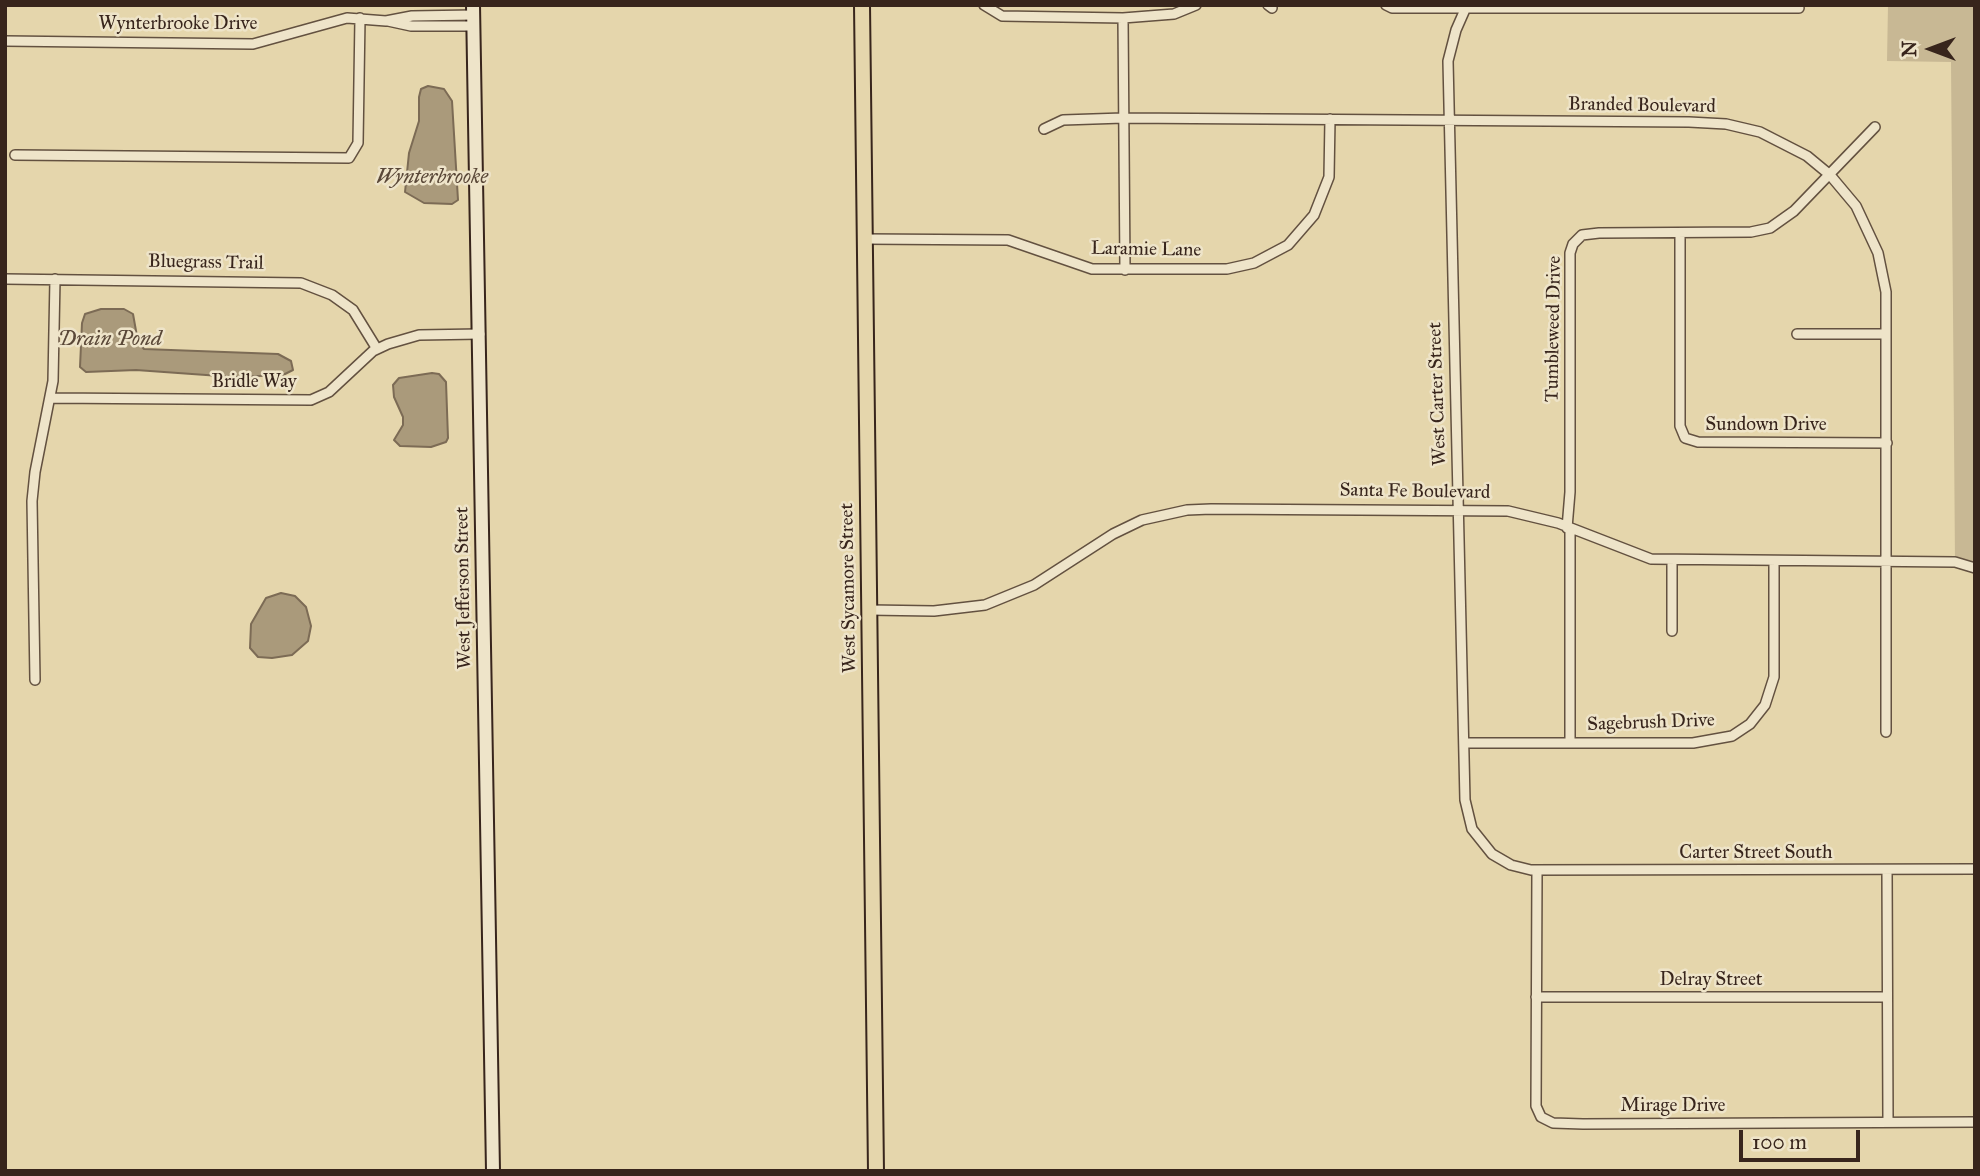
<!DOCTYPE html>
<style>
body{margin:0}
#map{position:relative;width:1980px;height:1176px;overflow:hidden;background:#e5d6ac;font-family:"IM FELL Great Primer",serif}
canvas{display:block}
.frame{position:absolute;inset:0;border:7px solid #38251c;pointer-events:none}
.north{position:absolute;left:1896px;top:14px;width:70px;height:70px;-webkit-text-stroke:5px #eee4c9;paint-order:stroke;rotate:270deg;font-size:19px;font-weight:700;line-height:28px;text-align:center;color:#38251c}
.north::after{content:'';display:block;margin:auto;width:24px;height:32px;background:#38251c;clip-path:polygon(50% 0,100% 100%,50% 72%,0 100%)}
.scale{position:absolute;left:1739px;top:1130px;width:121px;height:32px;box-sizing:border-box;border:4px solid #38251c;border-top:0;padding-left:9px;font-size:21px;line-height:24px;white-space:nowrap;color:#38251c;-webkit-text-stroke:5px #eee4c9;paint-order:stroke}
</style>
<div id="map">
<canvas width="1980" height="1176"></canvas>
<div class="frame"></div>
<div class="north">N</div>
<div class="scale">100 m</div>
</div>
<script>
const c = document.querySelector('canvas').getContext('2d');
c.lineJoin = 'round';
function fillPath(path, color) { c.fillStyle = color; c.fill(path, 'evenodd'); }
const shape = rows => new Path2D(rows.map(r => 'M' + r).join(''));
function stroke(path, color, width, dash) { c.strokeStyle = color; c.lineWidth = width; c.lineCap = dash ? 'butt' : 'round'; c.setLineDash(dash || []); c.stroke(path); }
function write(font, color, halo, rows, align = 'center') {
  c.font = font + ' "IM FELL Great Primer",serif'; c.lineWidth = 5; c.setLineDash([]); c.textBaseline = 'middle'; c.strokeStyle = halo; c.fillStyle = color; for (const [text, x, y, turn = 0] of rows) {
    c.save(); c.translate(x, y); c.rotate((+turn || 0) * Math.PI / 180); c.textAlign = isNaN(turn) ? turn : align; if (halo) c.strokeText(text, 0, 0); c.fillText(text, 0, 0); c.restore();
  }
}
fillPath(shape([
 [1888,5,1975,5,1975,562,1955,562,1951,62,1887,61]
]), '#c8b894');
const water = shape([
 [428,86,444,89,452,101,458,200,452,204,424,203,405,192,409,153,419,121,419,97,421,89,428,86],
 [101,309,124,309,133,314,138,342,144,349,278,354,291,361,293,370,283,375,234,377,136,370,86,372,80,367,82,323,85,314,101,309],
 [432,373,439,374,446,382,448,438,446,442,431,447,400,446,394,440,403,425,403,417,394,397,393,385,399,378,432,373],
 [281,593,295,596,306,607,311,626,308,641,292,655,272,658,258,657,250,648,251,624,266,598,281,593]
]);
fillPath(water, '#aa9a7b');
stroke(water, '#7c6b55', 2);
const street = shape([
 [984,5,1002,16,1123,18,1174,14,1196,5],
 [1268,5,1272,8],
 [1386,5,1392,8,1799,8],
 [1467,5,1456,30,1448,61,1465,800,1472,829,1492,854,1511,865,1531,870,1975,869],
 [1123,18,1125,270],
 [388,21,411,26,474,26],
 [5,41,253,44,347,18,386,21,412,16,474,15],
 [1044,129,1063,120,1123,118,1689,122,1726,124,1760,132,1807,156,1830,175,1856,206,1878,253,1886,292,1886,732],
 [15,155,349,158,358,143,360,18],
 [1680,233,1680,426,1685,438,1698,442,1887,443],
 [865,239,1008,240,1092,269,1227,269,1254,263,1288,245,1314,215,1329,177,1330,119],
 [5,279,301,283,332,295,353,310,377,349],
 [1797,334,1886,334],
 [50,398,311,400,329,392,373,351,388,344,419,335,480,334],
 [1567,528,1570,492,1570,253,1573,244,1582,235,1599,233,1751,232,1770,228,1794,211,1875,127],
 [1672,561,1672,631],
 [869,610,934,611,985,605,1034,585,1113,534,1142,520,1187,510,1211,509,1508,511,1558,523,1651,559,1955,562,1975,568],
 [35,680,32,501,35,472,53,381,55,279],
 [1464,743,1693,743,1732,736,1750,724,1765,705,1774,677,1774,561],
 [1570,743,1570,530],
 [1537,870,1536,1106,1541,1117,1553,1123,1583,1124,1975,1122],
 [1887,870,1888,1122],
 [1536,997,1886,997]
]);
const secondary = shape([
 [473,5,493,1171]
]);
const primary = shape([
 [862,5,876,1171]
]);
stroke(street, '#635140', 12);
stroke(secondary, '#38251c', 16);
stroke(primary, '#38251c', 18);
stroke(street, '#eee4c9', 9);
stroke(secondary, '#eee4c9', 12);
stroke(primary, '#e5d6ac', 14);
write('19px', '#38251c', '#eee4c9', [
 ["Wynterbrooke Drive",178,24],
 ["Branded Boulevard",1642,106,1],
 ["Laramie Lane",1146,250,1],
 ["Bluegrass Trail",206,263,1],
 ["Tumbleweed Drive",1554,329,-89],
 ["Bridle Way",254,382],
 ["West Carter Street",1438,394,-92],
 ["Sundown Drive",1766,425],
 ["Santa Fe Boulevard",1415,492,1],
 ["West Jefferson Street",464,588,-91],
 ["West Sycamore Street",849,588,-91],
 ["Sagebrush Drive",1651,723,-2],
 ["Carter Street South",1756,853],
 ["Delray Street",1711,980],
 ["Mirage Drive",1673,1106]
]);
write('italic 21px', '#5a4838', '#eee4c9', [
 ["Wynterbrooke",432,178],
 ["Drain Pond",110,340]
]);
</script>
